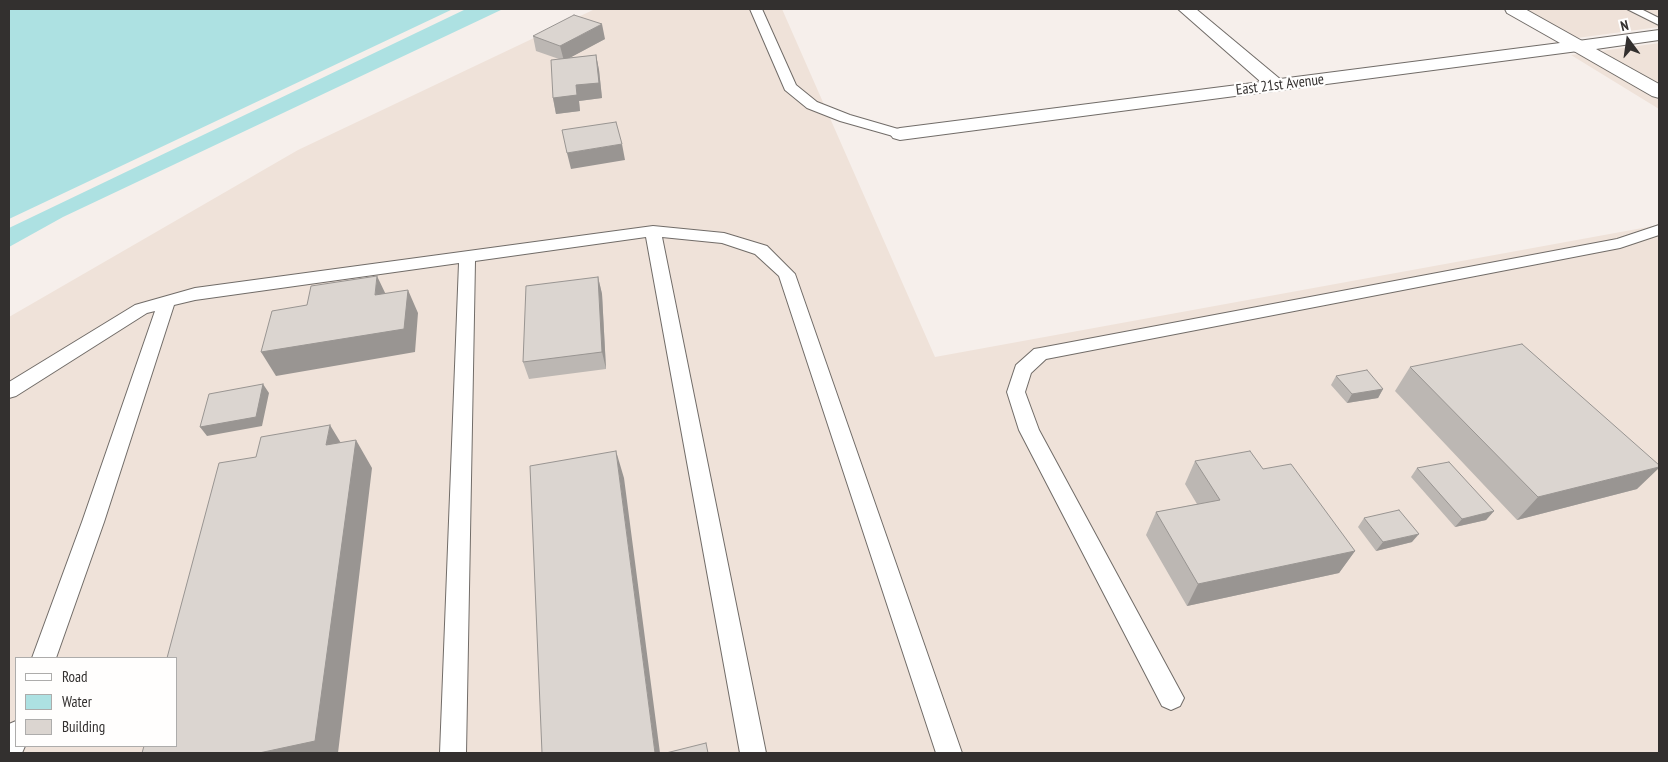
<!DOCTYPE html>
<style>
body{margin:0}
#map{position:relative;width:1668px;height:762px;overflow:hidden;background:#f6efeb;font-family:"PT Sans Narrow",sans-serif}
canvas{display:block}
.frame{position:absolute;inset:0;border:10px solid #33302f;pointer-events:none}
.legend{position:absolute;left:15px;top:657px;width:162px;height:90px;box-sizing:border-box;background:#fffefd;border:1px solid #adacab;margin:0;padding:6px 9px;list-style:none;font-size:15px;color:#33302f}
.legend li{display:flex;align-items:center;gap:10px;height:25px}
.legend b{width:25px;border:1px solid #adacab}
.north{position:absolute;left:1603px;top:15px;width:50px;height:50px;-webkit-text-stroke:4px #fffefd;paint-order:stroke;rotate:346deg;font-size:14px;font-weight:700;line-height:20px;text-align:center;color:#33302f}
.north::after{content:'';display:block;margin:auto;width:18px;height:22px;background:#33302f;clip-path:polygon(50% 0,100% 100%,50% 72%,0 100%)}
</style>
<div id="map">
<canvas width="1668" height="762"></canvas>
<div class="frame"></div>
<ul class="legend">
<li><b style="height:6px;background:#fff"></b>Road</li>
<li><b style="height:14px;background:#ade1e2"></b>Water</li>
<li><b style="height:14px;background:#dbd5d0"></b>Building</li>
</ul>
<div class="north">N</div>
</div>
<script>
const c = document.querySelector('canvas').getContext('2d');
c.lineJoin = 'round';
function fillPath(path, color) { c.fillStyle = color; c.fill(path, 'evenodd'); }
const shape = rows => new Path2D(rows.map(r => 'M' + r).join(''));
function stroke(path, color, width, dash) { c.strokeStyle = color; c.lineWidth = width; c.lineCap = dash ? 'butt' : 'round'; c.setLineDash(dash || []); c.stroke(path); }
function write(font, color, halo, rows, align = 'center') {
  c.font = font + ' "PT Sans Narrow",sans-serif'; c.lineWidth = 4.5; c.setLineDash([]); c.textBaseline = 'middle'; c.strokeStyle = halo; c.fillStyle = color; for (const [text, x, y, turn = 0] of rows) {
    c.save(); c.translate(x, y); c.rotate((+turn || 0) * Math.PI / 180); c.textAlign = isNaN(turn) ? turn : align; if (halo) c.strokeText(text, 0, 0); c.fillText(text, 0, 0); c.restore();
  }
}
fillPath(shape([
 [595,9,782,9,935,357,1659,225,1659,753,9,753,9,317,298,150],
 [16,658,176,658,176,746,16,746],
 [1526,9,1659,9,1659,27,1577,38],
 [1659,43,1659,84,1601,51],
 [1579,54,1659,100,1659,109,1571,55]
]), '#efe2d9');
fillPath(shape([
 [9,9,453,9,9,219],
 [466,9,503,9,63,217,9,247,9,228]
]), '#ade1e2');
const service = shape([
 [750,9,762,9,796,85,817,102,850,115,905,131,907,134,905,137,900,138,840,121,807,108,785,90,750,9],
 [1627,9,1641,9,1659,18,1659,25,1627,9],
 [1659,225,1659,235,1620,248,1046,359,1031,373,1025,392,1039,430,1184,698,1180,706,1171,710,1162,706,1019,430,1007,392,1016,365,1034,349,1040,348,1617,239,1659,225],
 [653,226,724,233,767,246,795,274,962,753,936,753,779,276,755,254,722,243,662,237,766,753,740,753,646,237,475,261,466,753,440,753,459,263,195,300,174,305,104,522,56,658,32,658,82,522,155,311,147,313,16,396,9,398,9,382,135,305,195,288,653,226],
 [16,721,16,746,25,746,22,753,9,753,9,724,16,721]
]);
const minor = shape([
 [1178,9,1196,9,1280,79,1560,43,1507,13,1505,9,1525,9,1584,42,1587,46,1584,50,1578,51,900,140,893,138,890,134,893,130,900,128,1261,82,1178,9]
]);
const secondary = shape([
 [1659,30,1659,40,1596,49,1659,84,1659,98,1652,96,1572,50,1569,46,1572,42,1578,41,1659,30]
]);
stroke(service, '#716c68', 2);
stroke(minor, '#716c68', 2);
stroke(secondary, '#716c68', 2);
fillPath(service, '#fff');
fillPath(minor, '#fff');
fillPath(secondary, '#fff');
fillPath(shape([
 [533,36,605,39,569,58,596,55,599,70,602,98,579,101,580,111,556,114,553,98,559,59,536,51],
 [598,277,602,294,606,369,529,379,523,362],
 [1410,367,1637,489,1517,520,1395,391],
 [1336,376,1383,389,1378,398,1347,403,1331,385],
 [1195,461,1263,469,1355,551,1339,573,1187,606,1146,535,1156,512,1197,504,1185,484],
 [1417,468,1494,511,1486,520,1455,527,1411,477],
 [1364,518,1412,542,1376,551,1358,527]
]), '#bcb7b3');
fillPath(shape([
 [602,24,605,39,564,61,560,46],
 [596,55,599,70,602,98,579,101,580,111,556,114,553,98,576,85],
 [622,144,625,160,571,169,567,153],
 [377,276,388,299,375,295],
 [598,277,602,294,606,369,602,352],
 [408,290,418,313,415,352,276,376,261,352],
 [263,384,269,393,262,426,207,436,200,427],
 [1383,389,1378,398,1347,403,1352,394],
 [330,425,347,453,326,445],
 [356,440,372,468,338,753,259,753],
 [616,451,624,478,660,753,655,753],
 [1659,467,1659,468,1637,489,1517,520,1538,497],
 [1494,511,1486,520,1455,527,1462,519],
 [1419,534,1412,542,1376,551,1383,542],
 [1355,551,1339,573,1187,606,1198,584]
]), '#999592');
const building = shape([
 [574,15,602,24,560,46,533,36,574,15],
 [596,55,599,83,576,85,577,95,553,98,551,60,596,55],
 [616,122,622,144,567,153,562,130,616,122],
 [377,276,375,295,408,290,404,329,261,352,272,311,307,305,311,286,377,276],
 [598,277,602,352,523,362,526,286,598,277],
 [1522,344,1659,465,1659,467,1538,497,1410,367,1522,344],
 [1367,370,1383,389,1352,394,1336,376,1367,370],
 [263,384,256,417,200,427,209,394,263,384],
 [330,425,326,445,356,440,315,741,259,753,142,753,144,746,176,746,176,658,167,658,219,463,256,457,261,437,330,425],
 [616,451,655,753,542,753,530,466,616,451],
 [1250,451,1263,469,1291,464,1355,551,1198,584,1156,512,1220,500,1195,461,1250,451],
 [1449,462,1494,511,1462,519,1417,468,1449,462],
 [1399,510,1419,534,1383,542,1364,518,1399,510],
 [706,743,708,753,666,753,706,743]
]);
fillPath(building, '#dbd5d0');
stroke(building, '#999592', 1);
write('15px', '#33302f', '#fffefd', [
 ["East 21st Avenue",1280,85,-7]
]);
</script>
